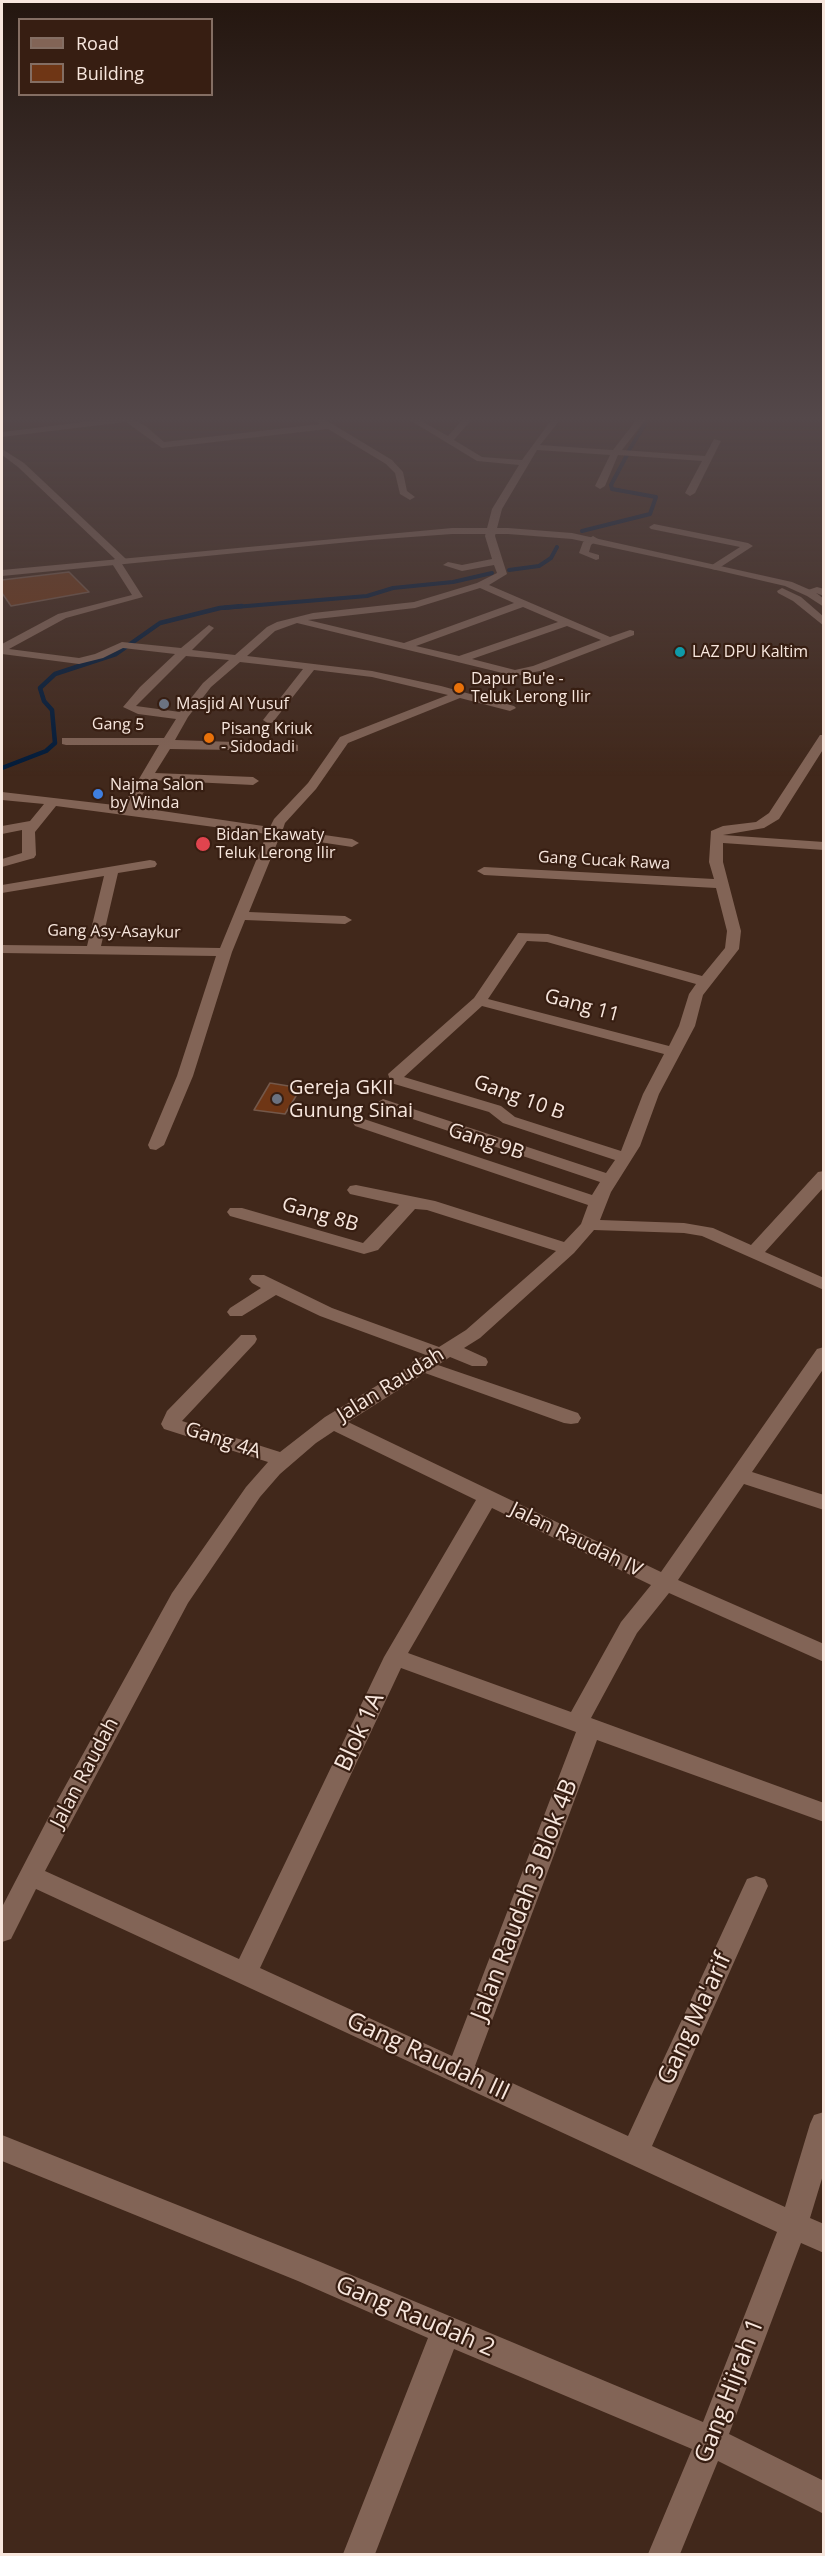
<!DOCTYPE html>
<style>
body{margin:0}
#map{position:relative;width:825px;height:2556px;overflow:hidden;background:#41281b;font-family:"Open Sans",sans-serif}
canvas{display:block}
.frame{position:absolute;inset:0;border:3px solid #f7e6dd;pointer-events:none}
.legend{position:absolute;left:18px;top:18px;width:195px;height:78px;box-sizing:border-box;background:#371e12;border:2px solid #846e63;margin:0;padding:8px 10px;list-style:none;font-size:18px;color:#f7e6dd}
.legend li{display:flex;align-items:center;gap:12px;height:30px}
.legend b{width:30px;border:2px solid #846e63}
</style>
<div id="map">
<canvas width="825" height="2556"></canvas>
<div class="frame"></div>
<ul class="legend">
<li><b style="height:8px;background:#826456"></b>Road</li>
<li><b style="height:16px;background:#6f3615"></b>Building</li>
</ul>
</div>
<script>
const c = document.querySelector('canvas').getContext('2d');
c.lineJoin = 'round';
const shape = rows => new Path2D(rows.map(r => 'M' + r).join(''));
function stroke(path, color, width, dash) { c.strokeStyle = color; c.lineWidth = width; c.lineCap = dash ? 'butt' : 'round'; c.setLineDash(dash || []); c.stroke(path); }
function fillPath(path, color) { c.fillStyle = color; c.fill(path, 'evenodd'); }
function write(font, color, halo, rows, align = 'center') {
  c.font = font + ' "Open Sans",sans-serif'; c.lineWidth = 4.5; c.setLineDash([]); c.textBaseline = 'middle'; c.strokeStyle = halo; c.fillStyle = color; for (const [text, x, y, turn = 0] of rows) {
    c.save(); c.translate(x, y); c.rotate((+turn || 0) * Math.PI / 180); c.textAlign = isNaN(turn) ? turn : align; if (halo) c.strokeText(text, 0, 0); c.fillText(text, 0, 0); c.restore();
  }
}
stroke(shape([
 [628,452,648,419],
 [582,531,650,514,656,497,612,489,611,485,627,455],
 [509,570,539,566,551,558,557,547],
 [223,608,367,596,393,588,453,582,492,573]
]), '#011b3a', 4);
stroke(shape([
 [2,768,46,751,55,743,52,710,44,701,40,688,55,674,116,654,160,623,220,608,242,606]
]), '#011b3a', 4.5);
const building = shape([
 [69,572,89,592,11,606,2,593,2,580,69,572],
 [270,1083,301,1088,285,1114,254,1110,270,1083]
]);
fillPath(building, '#6f3615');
stroke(building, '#74584a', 1.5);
fillPath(shape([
 [107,419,133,419,147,427,164,442,320,424,315,420,324,419,392,460,403,472,407,491,415,497,410,500,400,494,395,473,386,464,328,429,162,448,126,422,2,437,2,432,107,419],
 [408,419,418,419,448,436,463,419,472,419,454,440,482,457,522,460,552,419,561,419,540,445,613,450,637,419,646,419,622,450,705,456,714,439,721,441,695,493,690,496,685,493,702,461,618,455,605,486,600,489,595,486,610,455,537,450,502,509,495,536,507,574,489,585,610,637,630,630,634,631,634,635,540,671,515,676,297,623,275,631,247,656,372,671,441,686,514,706,516,708,510,711,460,698,348,743,316,789,285,823,283,829,352,839,359,843,352,847,280,836,249,912,345,916,352,920,345,924,245,920,232,952,193,1076,164,1145,156,1150,150,1149,148,1145,177,1076,216,956,2,953,2,945,87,946,104,876,2,893,2,885,150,860,155,861,157,864,155,867,118,873,101,946,220,948,267,834,56,806,35,832,36,855,34,858,2,867,2,859,22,853,22,830,2,834,2,826,30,821,44,804,2,800,2,792,123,806,159,745,66,745,62,744,62,738,164,738,176,719,138,714,123,707,140,687,175,654,123,648,103,658,79,664,2,654,2,644,58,614,132,595,111,562,115,559,18,467,2,455,2,449,24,463,126,559,127,561,122,564,143,597,66,618,9,649,79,658,95,654,122,642,181,648,209,625,214,628,192,650,235,655,267,627,277,622,313,613,414,602,477,583,497,573,494,565,462,571,443,565,448,562,462,565,492,559,485,536,492,509,519,465,477,461,408,419],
 [480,588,514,603,404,643,308,620,415,608,480,588],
 [523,607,558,622,459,656,416,646,523,607],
 [567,626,601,640,533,666,515,670,472,659,567,626],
 [186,656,229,660,203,683,180,712,136,706,186,656],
 [240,662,303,669,263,720,269,724,273,722,314,670,372,677,448,695,340,737,308,783,274,819,270,827,135,807,151,780,253,785,259,781,253,777,155,773,170,749,298,751,298,745,294,744,175,740,188,717,211,687,240,662],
 [654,524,748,543,753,546,716,570,712,569,712,565,740,547,651,529,649,527,654,524],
 [593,536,598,539,591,545,589,552,599,555,599,559,596,560,579,553,583,542,593,536],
 [817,587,824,589,824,596,816,593,807,595,802,592,817,587],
 [820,735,824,735,824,748,779,819,764,828,723,835,824,842,824,850,723,843,723,862,741,931,739,949,703,995,695,1026,659,1094,640,1146,611,1192,600,1220,684,1223,713,1228,751,1245,818,1172,824,1171,824,1187,765,1252,824,1278,824,1290,702,1236,684,1233,594,1230,574,1253,480,1338,464,1348,486,1358,488,1362,486,1366,472,1366,450,1357,438,1365,578,1413,581,1418,578,1423,571,1424,564,1423,425,1373,348,1422,661,1572,817,1349,824,1347,824,1368,752,1472,824,1495,824,1510,744,1484,678,1580,824,1644,824,1662,669,1593,637,1633,591,1718,824,1803,824,1822,597,1740,475,2066,628,2136,747,1879,756,1876,765,1879,768,1886,652,2146,785,2207,810,2124,814,2115,824,2112,824,2172,810,2218,824,2224,824,2253,801,2243,729,2434,824,2481,824,2514,718,2461,680,2554,648,2554,692,2449,454,2349,375,2554,343,2554,428,2338,298,2281,2,2161,2,2135,318,2261,703,2422,777,2232,36,1889,11,1939,2,1942,2,1907,57,1801,172,1593,246,1487,268,1462,164,1429,161,1424,167,1411,241,1335,255,1335,257,1339,255,1343,182,1421,280,1452,325,1417,411,1365,413,1361,426,1355,320,1316,276,1295,242,1316,230,1316,227,1312,230,1308,261,1288,252,1283,249,1279,252,1275,264,1275,332,1308,439,1347,466,1330,556,1251,427,1210,415,1209,378,1250,364,1254,230,1216,227,1212,230,1208,242,1208,363,1243,399,1205,350,1194,347,1190,350,1186,356,1185,435,1201,564,1242,581,1224,588,1205,355,1126,353,1123,361,1118,592,1195,600,1182,377,1107,375,1104,383,1099,389,1101,606,1173,615,1160,503,1123,489,1112,391,1083,388,1074,474,998,518,933,548,934,702,976,725,948,727,931,716,888,484,875,477,871,484,867,714,879,709,862,711,831,723,826,756,822,769,813,820,735],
 [527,941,547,942,696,984,689,994,679,1026,669,1046,488,999,527,941],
 [482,1006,664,1054,643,1094,621,1151,515,1117,501,1106,404,1077,482,1006],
 [334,1431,476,1500,384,1657,239,1959,45,1871,188,1603,260,1497,280,1474,316,1443,334,1431],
 [492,1508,651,1585,621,1622,571,1712,408,1653,492,1508],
 [401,1668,576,1732,452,2056,260,1968,401,1668]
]), '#826456');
fillPath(shape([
 [452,528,508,528,572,533,792,582,815,592,824,599,824,607,807,596,785,586,716,570,572,539,508,534,452,534,370,540,2,576,2,570,452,528],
 [782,588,801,597,824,617,824,626,793,601,778,593,777,591,782,588]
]), '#826456');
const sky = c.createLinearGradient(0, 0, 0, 777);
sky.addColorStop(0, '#24160f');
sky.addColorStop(0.54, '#54484a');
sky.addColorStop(1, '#54484a00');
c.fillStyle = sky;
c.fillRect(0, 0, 825, 777);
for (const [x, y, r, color] of [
 [680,652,6,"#0f9aa8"],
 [459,688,6,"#e8710a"],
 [164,704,6,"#6b7280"],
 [209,738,6,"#e8710a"],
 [98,794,6,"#3f7fe0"],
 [203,844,8,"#e0444e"],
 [277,1099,6,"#6b7280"]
]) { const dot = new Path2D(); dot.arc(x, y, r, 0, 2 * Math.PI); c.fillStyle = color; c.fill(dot); stroke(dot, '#371e12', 2); }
write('16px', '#f7e6dd', '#371e12', [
 ["LAZ DPU Kaltim",692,652],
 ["Dapur Bu'e -",471,679],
 ["Teluk Lerong Ilir",471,697],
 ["Masjid Al Yusuf",176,704],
 ["Pisang Kriuk",221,729],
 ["- Sidodadi",221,747],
 ["Najma Salon",110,785],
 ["by Winda",110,803],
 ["Bidan Ekawaty",216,835],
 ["Teluk Lerong Ilir",216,853]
], 'left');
write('16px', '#f7e6dd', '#371e12', [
 ["Gang 5",118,725,1],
 ["Gang Cucak Rawa",604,861,3],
 ["Gang Asy-Asaykur",114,932,1]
]);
write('20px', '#f7e6dd', '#371e12', [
 ["Gang 11",582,1006,15],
 ["Gang 10 B",519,1098,20],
 ["Gang 9B",486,1142,18],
 ["Gang 8B",320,1215,16],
 ["Jalan Raudah",391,1385,-32],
 ["Gang 4A",223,1441,18],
 ["Jalan Raudah IV",576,1540,26],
 ["Jalan Raudah",85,1773,-62]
]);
write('20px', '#f7e6dd', '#371e12', [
 ["Gereja GKII",289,1088],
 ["Gunung Sinai",289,1111]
], 'left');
write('24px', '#f7e6dd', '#371e12', [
 ["Blok 1A",360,1732,-65],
 ["Jalan Raudah 3 Blok 4B",525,1900,-69],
 ["Gang Ma'arif",695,2019,-65],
 ["Gang Raudah III",428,2057,25],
 ["Gang Raudah 2",415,2317,23],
 ["Gang Hijrah 1",730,2391,-69]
]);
</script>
